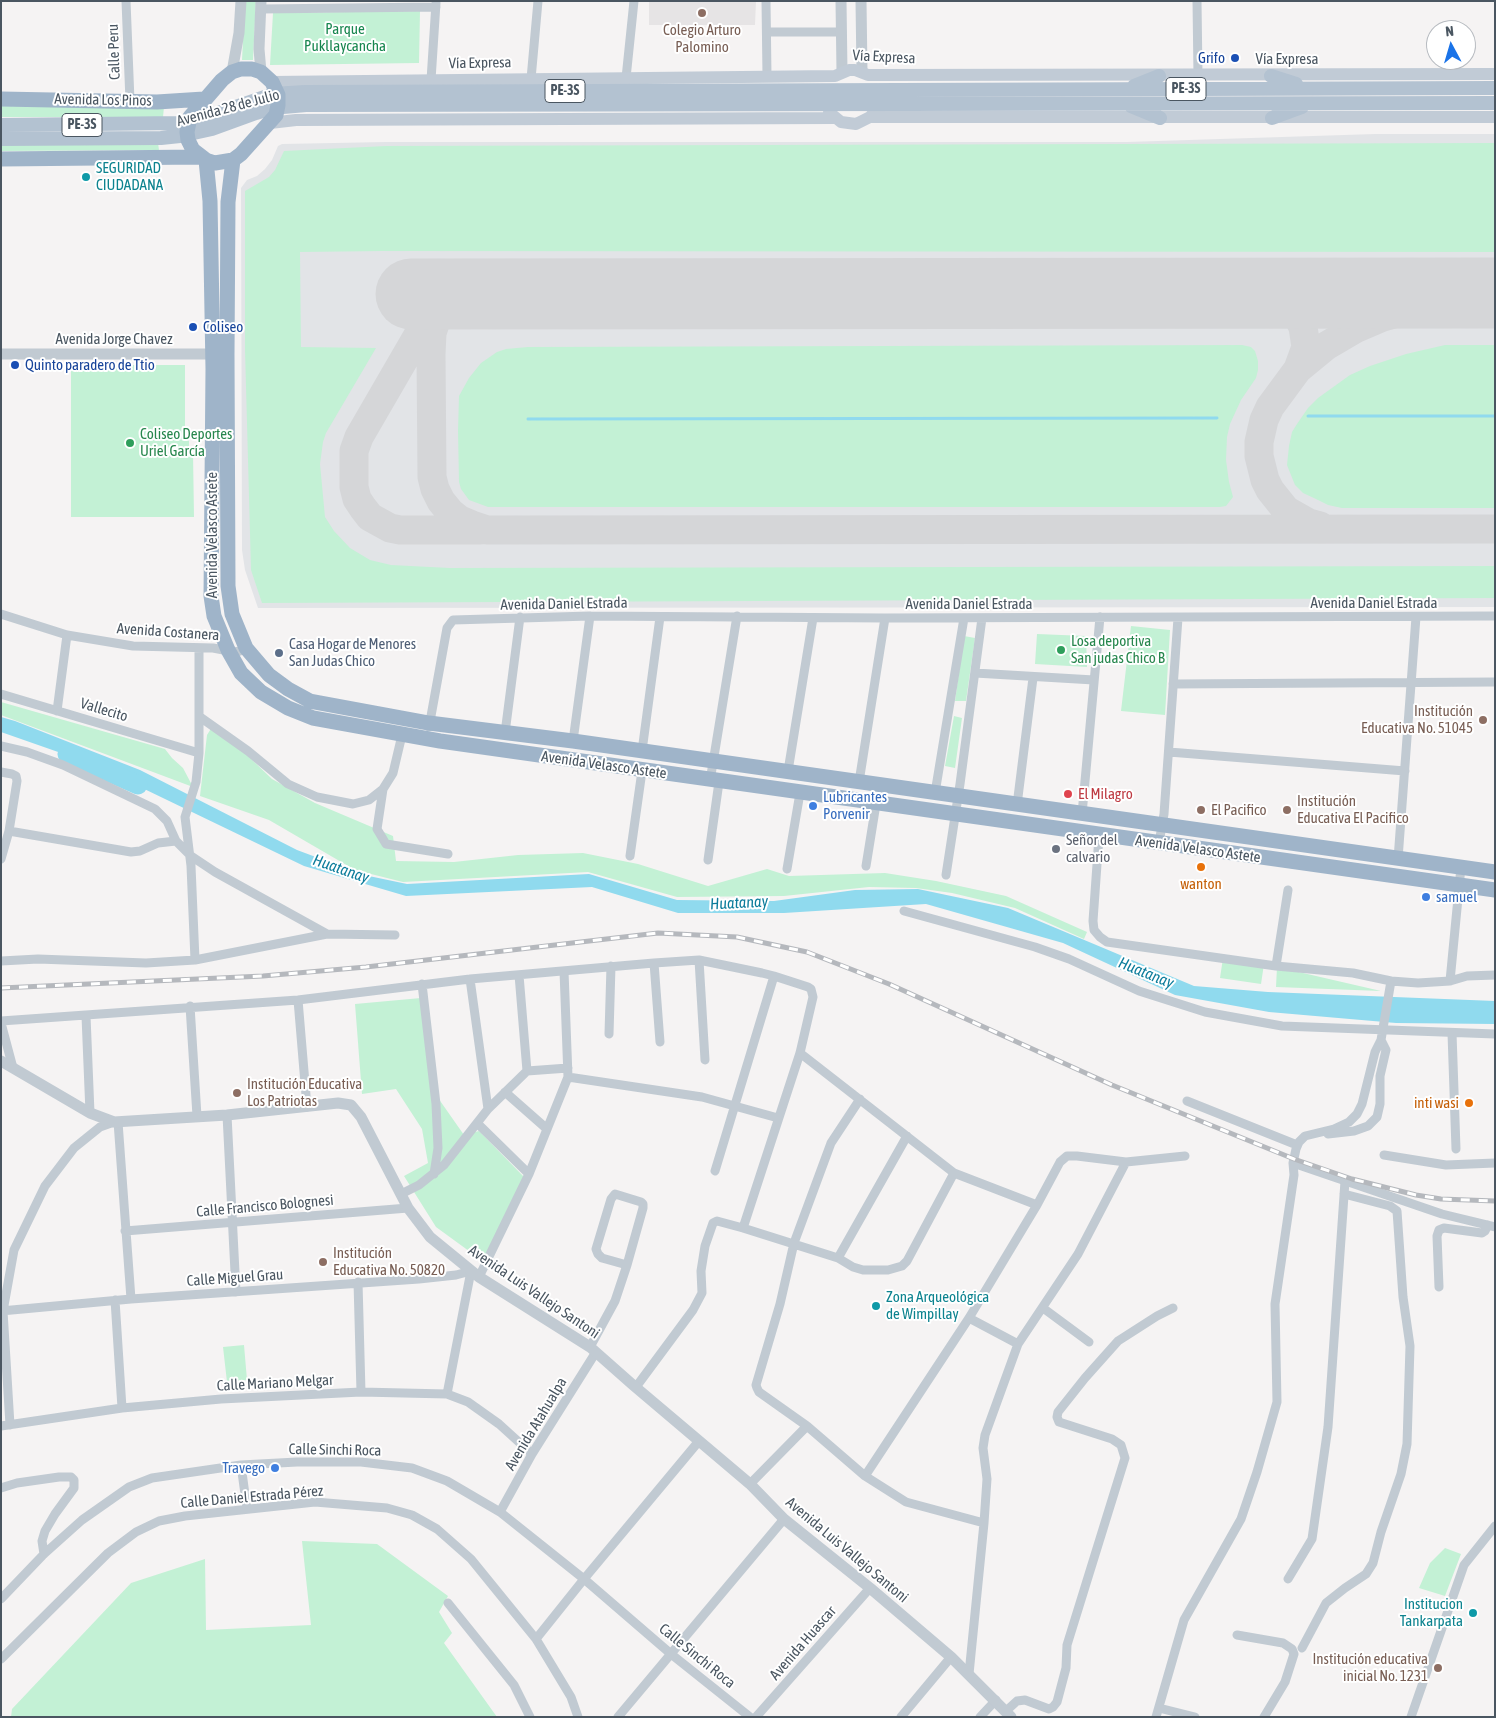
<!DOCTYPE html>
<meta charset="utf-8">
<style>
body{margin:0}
#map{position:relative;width:1496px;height:1718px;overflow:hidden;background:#f5f3f3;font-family:"Asap Condensed",sans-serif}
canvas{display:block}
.frame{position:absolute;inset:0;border:2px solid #4a5661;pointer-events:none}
.north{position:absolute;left:1426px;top:20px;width:50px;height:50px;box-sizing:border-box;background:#fff;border:1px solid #b7bbc0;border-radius:50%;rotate:354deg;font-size:14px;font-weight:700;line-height:20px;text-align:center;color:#4a5661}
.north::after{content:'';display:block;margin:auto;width:18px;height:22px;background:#1a73e8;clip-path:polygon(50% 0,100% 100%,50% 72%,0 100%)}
</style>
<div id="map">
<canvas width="1496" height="1718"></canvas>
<div class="frame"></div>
<div class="north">N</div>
</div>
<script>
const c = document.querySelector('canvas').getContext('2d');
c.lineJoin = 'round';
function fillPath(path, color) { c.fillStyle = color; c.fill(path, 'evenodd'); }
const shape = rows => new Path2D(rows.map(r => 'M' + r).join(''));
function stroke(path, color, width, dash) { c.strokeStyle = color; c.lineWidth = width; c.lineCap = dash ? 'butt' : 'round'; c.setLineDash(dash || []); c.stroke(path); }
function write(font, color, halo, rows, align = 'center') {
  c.font = font + ' "Asap Condensed",sans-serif'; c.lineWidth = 4; c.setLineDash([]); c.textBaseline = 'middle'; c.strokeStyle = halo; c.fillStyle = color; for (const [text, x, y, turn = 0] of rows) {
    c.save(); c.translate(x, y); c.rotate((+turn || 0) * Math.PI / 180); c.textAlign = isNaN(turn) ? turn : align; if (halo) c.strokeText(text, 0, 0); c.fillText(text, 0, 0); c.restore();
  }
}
fillPath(shape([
 [649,1,756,1,755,25,649,25]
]), '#e6e4e5');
fillPath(shape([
 [1375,134,1495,134,1495,607,258,608,245,570,242,550,241,188,247,180,257,176,265,169,272,160,278,146,282,144,386,142,1127,142]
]), '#e2e4e7');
fillPath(shape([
 [245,1,256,1,253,60,242,60],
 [420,11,419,63,270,65,273,13],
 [1,106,164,107,163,117,1,117],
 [1,143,158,143,159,150,1,151],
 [1495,143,1495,252,384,251,300,252,301,347,376,348,326,433,323,442,320,464,325,517,334,531,350,548,370,560,391,565,450,568,1495,566,1495,598,262,603,251,570,245,350,245,191,269,177,275,170,284,151,386,146],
 [1242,345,1251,347,1255,351,1258,361,1258,370,1256,378,1241,400,1230,424,1227,437,1226,460,1229,482,1233,497,1226,506,1220,507,488,507,469,500,461,489,459,482,458,431,459,396,469,378,481,363,497,352,506,349,528,347],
 [1445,345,1495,345,1495,508,1342,508,1328,505,1316,499,1303,493,1295,485,1287,465,1289,446,1292,432,1297,424,1308,408,1318,398,1350,375,1370,366,1406,354],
 [71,365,185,365,185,433,189,434,189,453,193,453,194,517,71,517],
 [1131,626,1170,630,1165,715,1121,711],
 [1037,634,1086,636,1087,667,1035,664],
 [964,636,975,638,966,701,955,701],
 [1,702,165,749,172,758,183,768,193,787,1,715],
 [954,716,962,718,955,768,945,766],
 [212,727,246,754,272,779,315,803,393,836,396,861,454,862,518,855,583,853,638,864,708,886,767,869,789,876,885,873,936,881,1006,896,1087,932,1084,939,1015,908,952,893,916,888,869,887,784,896,677,897,588,872,403,882,355,870,269,820,200,796,207,735],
 [1223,958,1264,964,1261,984,1220,978],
 [1277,967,1381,991,1276,987],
 [421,998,436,1095,464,1135,479,1131,524,1177,484,1262,436,1227,404,1176,428,1163,422,1129,396,1089,362,1094,355,1004],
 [244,1345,247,1380,227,1382,223,1347],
 [302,1541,377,1544,448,1596,439,1612,452,1633,444,1643,497,1717,11,1717,12,1709,131,1583,205,1559,206,1630,311,1625],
 [1445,1548,1461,1554,1445,1596,1419,1588,1430,1563]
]), '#c3f1d5');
fillPath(shape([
 [1,717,15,721,140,770,297,850,364,875,407,884,589,874,677,900,774,901,855,890,918,889,1008,908,1194,986,1268,992,1495,1001,1495,1024,1396,1023,1269,1012,1175,995,1063,943,926,904,784,913,678,913,592,887,406,896,304,866,109,772,61,753,1,732]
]), '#90daee');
stroke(shape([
 [1308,416,1495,416],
 [528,419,1217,418]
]), '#90daee', 3);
stroke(shape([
 [67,754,138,785]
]), '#90daee', 19);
stroke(shape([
 [1251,293,1274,298,1283,302,1292,309,1298,317,1303,327,1306,347,1298,369],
 [487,294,466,297,446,307,437,318,432,333,431,354,432,477,435,489,441,501,450,512,460,520,472,525,487,530,1495,529],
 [435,319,428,323,421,330,359,437,354,451,354,487,357,499,363,508,370,517,390,528,400,530,480,530],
 [1320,526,1309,523,1286,510,1270,490,1265,480,1259,456,1259,442,1264,420,1270,407,1298,369,1326,346,1338,339,1355,329,1383,317,1468,293]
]), '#d5d6d8', 29);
stroke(shape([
 [411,294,1495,293]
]), '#d5d6d8', 71);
stroke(shape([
 [126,1,130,101],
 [766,1,767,76],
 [1197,1,1198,76],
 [261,9,436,7],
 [767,32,842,32],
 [626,78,634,1],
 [531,79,538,1],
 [431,80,436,3],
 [1,614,67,635,133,646,213,648,234,652,240,651,246,648],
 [975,673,1094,680],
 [1173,684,1495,682],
 [1,694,199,753],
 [57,711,67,635],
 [200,717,248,751,288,784,317,797,353,804,369,800,383,789,393,773,402,735],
 [429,727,447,628,453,620,590,616,885,618,1495,616],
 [505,733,520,617],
 [573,741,590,616],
 [1,746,27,752,63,765,155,809,167,821,176,841],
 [642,751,660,617],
 [1169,752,1405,771],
 [788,771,813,618],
 [1,772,12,774,16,776,17,781,9,831,1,859],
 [710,781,737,616],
 [859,782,885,618],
 [383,789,377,829,386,844,448,854],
 [935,793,964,618],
 [1017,805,1033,678],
 [1082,814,1100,617],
 [9,831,131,852,140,851,158,843,176,841,191,856,215,872,327,934,395,935],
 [1099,836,1093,921,1094,930,1100,937,1107,942,1276,966,1353,973,1391,981],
 [1159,843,1164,814,1178,618],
 [630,856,642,771],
 [1398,859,1416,617],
 [708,860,719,782],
 [866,866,876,804],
 [787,869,800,793],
 [946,875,960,784,982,618],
 [904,911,1035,947,1069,959,1139,991,1205,1012,1282,1026,1495,1034],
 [195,960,191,866,185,817,196,782,199,753,199,648],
 [699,960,705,1060],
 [1,961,38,959,146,963,195,960,327,934],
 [654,963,660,1042],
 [1276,966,1288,890],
 [519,975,527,1071],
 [470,979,488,1109],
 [1450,981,1467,976,1495,975],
 [422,984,436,1104,438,1148,434,1174],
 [298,1000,307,1107],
 [190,1006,197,1116],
 [86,1016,90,1113],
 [1,1021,298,1000,470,979,654,963,699,960,762,973,774,976,715,1171],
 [1,1023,13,1068],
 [1452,1033,1456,1149],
 [609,1034,611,966],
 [800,1053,954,1173,1037,1205],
 [568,1077,702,1097,778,1118],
 [505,1092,547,1129],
 [860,1099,831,1143,794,1243,780,1304,756,1385,757,1388,759,1392,807,1426,865,1476,906,1502,984,1523],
 [1187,1101,1297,1145],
 [227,1115,236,1292],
 [118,1122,131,1299],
 [477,1123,529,1174],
 [1328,1134,1354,1131,1368,1126,1377,1117,1380,1104,1380,1076,1386,1050,1381,1040],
 [1384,1155,1446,1165,1495,1163],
 [1293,1163,1442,1214,1495,1227],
 [401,1194,419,1185,444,1165,488,1109,527,1071,568,1068],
 [743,1228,800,1053,813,997,811,989,808,987,774,976],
 [125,1231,408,1208],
 [838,1258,853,1267,863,1270,888,1270,902,1266,907,1261,954,1173],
 [479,1277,529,1174,568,1077,564,971],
 [358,1282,361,1392],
 [1439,1287,1437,1236,1439,1230,1444,1228,1482,1233,1485,1231,1488,1225],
 [115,1300,122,1408],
 [1043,1308,1089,1342],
 [1,1311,131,1299,419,1279,456,1275,471,1271,447,1394],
 [969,1318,1018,1344],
 [590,1347,615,1301,627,1265,643,1208,643,1204,641,1202,615,1194,611,1199,596,1249,598,1254,602,1258,627,1265],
 [636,1387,693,1310,702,1293,701,1271,705,1246,713,1223,717,1221,743,1228,838,1258,907,1136],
 [10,1425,3,1311,14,1250,45,1186,74,1148,100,1127,114,1122],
 [1,1426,122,1408,221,1399,361,1392,447,1394,468,1402,499,1424,532,1454],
 [241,1465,247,1509],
 [865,1476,969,1318,1037,1205,1060,1162,1067,1156,1077,1156,1126,1162,1185,1156],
 [750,1484,807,1426],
 [1,1488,17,1483,59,1477,71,1477,74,1480,74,1488,55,1514,45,1531,42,1541,44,1554],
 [500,1512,532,1454,596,1352],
 [1288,1579,1312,1539,1328,1427,1345,1181],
 [1,1599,44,1554,82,1520,129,1487,152,1478,241,1465,297,1462,361,1462,412,1468,447,1481,500,1512,584,1579,671,1654,750,1717],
 [448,1603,514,1685,530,1717],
 [1237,1635,1283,1643,1292,1649,1294,1654,1285,1682,1264,1717],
 [536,1639,584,1579,699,1441],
 [1302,1648,1326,1603,1345,1588,1366,1574,1373,1563,1381,1532,1401,1474,1407,1444,1410,1346,1403,1297,1397,1211,1390,1206,1344,1194],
 [1,1659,108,1553,136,1532,159,1521,185,1516,315,1502,387,1508,412,1515,437,1529,471,1559,536,1639,571,1697,578,1717],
 [969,1674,984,1523,987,1479,983,1448,985,1435,1018,1344,1078,1254,1126,1162],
 [1159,1708,1195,1717],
 [1006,1711,1017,1701,1025,1700,1049,1709,1053,1707,1057,1702,1066,1668,1067,1645,1125,1458,1121,1445,1112,1439,1059,1422,1057,1417,1058,1412,1085,1378,1118,1341,1157,1316,1173,1308],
 [618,1717,784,1519],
 [756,1717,870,1588],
 [901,1717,951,1657],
 [980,1717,996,1700],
 [1156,1717,1184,1620,1241,1519,1257,1472,1277,1402,1275,1304,1294,1175,1293,1163,1296,1149,1299,1142,1305,1136,1334,1129,1349,1122,1357,1114,1362,1104,1375,1052,1381,1040,1391,981,1418,983,1450,981,1461,867],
 [1411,1717,1464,1565,1495,1526]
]), '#c1cad2', 9);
stroke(shape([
 [841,1,842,72],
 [861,1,862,72],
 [232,72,239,33,241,1],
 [261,72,259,49,261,1],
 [1,354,220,354],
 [1,1061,90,1113,114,1122,227,1115,338,1103,351,1105,361,1117,408,1208,430,1237,479,1277,590,1347,633,1385,750,1484,784,1519,870,1588,951,1657,1011,1717]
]), '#c1cad2', 11);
stroke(shape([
 [272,82,835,76,849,70,855,70,868,75,1495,74],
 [829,112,841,122,856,124,870,117,875,111],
 [870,117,1495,117],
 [270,123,296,120,834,118]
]), '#c1cbd6', 12);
stroke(shape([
 [1271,76,1296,84],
 [1134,86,1159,76],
 [1131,106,1160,118],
 [1272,118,1302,107],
 [1,125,179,123,206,117,273,94,305,92,1495,88],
 [1,139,161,138,180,136,212,129,256,113,272,108,306,105,1495,103]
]), '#b3c2d1', 14);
stroke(shape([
 [241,69,252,69,261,72,272,82,278,95,278,105,276,115,241,154,233,160,215,163,206,160,193,150,188,140,187,132,190,117,222,80,232,72,241,69],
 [1,99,157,102,204,99],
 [1,159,199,157],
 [206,160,210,201,213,369,211,596,214,616,228,650,241,673,261,692,288,708,313,718,440,741,1495,890],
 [233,160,228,202,227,354,228,586,232,614,246,648,269,675,288,689,310,701,429,723,573,741,1495,872]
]), '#9fb4c9', 15);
const rail = shape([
 [1,988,263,976,366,967,658,933,737,937,807,952,889,984,1112,1085,1294,1159,1352,1179,1416,1195,1441,1199,1495,1201]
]);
stroke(rail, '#b5b8bd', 5);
stroke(rail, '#fff', 3, [9]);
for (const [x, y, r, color] of [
 [702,13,5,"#8d6e63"],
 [1235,58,5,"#1a4fb4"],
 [86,177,5,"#0f9aa8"],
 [193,327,5,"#1a4fb4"],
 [15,365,5,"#1a4fb4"],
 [130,443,5,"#2e9e5b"],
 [1061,650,5,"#2e9e5b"],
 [279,653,5,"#5c6f8a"],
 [1483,720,5,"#8d6e63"],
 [1068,794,5,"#e0444e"],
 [813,806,5,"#3f7fe0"],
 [1201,810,5,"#8d6e63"],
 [1287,810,5,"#8d6e63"],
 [1056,849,5,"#6b7280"],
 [1201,867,5,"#e8710a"],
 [1426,897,5,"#3f7fe0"],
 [237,1093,5,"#8d6e63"],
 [1469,1103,5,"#e8710a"],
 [323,1262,5,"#8d6e63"],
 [876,1306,5,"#0f9aa8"],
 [275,1468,5,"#3f7fe0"],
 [1473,1613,5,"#0f9aa8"],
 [1438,1668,5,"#8d6e63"]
]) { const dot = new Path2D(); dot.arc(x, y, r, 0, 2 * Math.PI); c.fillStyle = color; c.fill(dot); stroke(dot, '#fff', 2); }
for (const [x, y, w] of [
 [1186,89,40],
 [565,91,40],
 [82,125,40]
]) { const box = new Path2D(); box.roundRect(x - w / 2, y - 11.5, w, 23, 4); c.fillStyle = '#fff'; c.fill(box); stroke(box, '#4a5661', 1); }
write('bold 14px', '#4a5661', null, [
 ["PE-3S",1186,89],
 ["PE-3S",565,91],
 ["PE-3S",82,125]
]);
write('15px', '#17864f', '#fff', [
 ["Parque",345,29],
 ["Pukllaycancha",345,46]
]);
write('15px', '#785e54', '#fff', [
 ["Colegio Arturo",702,30,"center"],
 ["Palomino",702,47,"center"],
 ["Institución",1473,711,"right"],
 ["Educativa No. 51045",1473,728,"right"],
 ["Institución",1297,801],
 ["Educativa El Pacifico",1297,818],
 ["El Pacifico",1211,810],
 ["Institución Educativa",247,1084],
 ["Los Patriotas",247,1101],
 ["Institución",333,1253],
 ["Educativa No. 50820",333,1270],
 ["Institución educativa",1428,1659,"right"],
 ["inicial No. 1231",1428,1676,"right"]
], 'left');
write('15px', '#4a5661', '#fff', [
 ["Calle Peru",114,52,-92],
 ["Vía Expresa",884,57,3],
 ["Vía Expresa",1287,59],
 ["Vía Expresa",480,63,-1],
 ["Avenida Los Pinos",103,100,1],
 ["Avenida 28 de Julio",228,108,-15],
 ["Avenida Jorge Chavez",114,339],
 ["Avenida Velasco Astete",212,535,-90],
 ["Avenida Daniel Estrada",1374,603],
 ["Avenida Daniel Estrada",564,604,-1],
 ["Avenida Daniel Estrada",969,604],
 ["Avenida Costanera",168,632,4],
 ["Vallecito",104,710,17],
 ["Avenida Velasco Astete",604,765,8],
 ["Avenida Velasco Astete",1198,849,8],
 ["Calle Francisco Bolognesi",265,1206,-5],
 ["Calle Miguel Grau",235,1278,-4],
 ["Avenida Luis Vallejo Santoni",534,1292,34],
 ["Calle Mariano Melgar",275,1383,-3],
 ["Avenida Atahualpa",536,1424,-59],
 ["Calle Sinchi Roca",335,1450,1],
 ["Calle Daniel Estrada Pérez",252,1497,-5],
 ["Avenida Luis Vallejo Santoni",847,1550,40],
 ["Avenida Huascar",803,1643,-49],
 ["Calle Sinchi Roca",697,1656,39]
]);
write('15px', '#164399', '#fff', [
 ["Grifo",1225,58,"right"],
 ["Coliseo",203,327],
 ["Quinto paradero de Ttio",25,365]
], 'left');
write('15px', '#0d838f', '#fff', [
 ["SEGURIDAD",96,168],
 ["CIUDADANA",96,185],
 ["Zona Arqueológica",886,1297],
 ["de Wimpillay",886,1314],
 ["Institucion",1463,1604,"right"],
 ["Tankarpata",1463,1621,"right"]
], 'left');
write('15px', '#27864d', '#fff', [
 ["Coliseo Deportes",140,434],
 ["Uriel García",140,451],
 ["Losa deportiva",1071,641],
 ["San judas Chico B",1071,658]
], 'left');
write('15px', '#4e5e75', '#fff', [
 ["Casa Hogar de Menores",289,644],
 ["San Judas Chico",289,661]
], 'left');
write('15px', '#be3a42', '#fff', [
 ["El Milagro",1078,794]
], 'left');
write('15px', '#366cbe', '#fff', [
 ["Lubricantes",823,797],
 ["Porvenir",823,814],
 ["samuel",1436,897],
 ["Travego",265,1468,"right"]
], 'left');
write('15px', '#5b616d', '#fff', [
 ["Señor del",1066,840],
 ["calvario",1066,857]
], 'left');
write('15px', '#c56008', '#fff', [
 ["wanton",1201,884],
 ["inti wasi",1459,1103,"right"]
]);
write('italic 16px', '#0c7c9b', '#fff', [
 ["Huatanay",341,869,19],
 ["Huatanay",739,903,-3],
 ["Huatanay",1146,973,22]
]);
</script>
